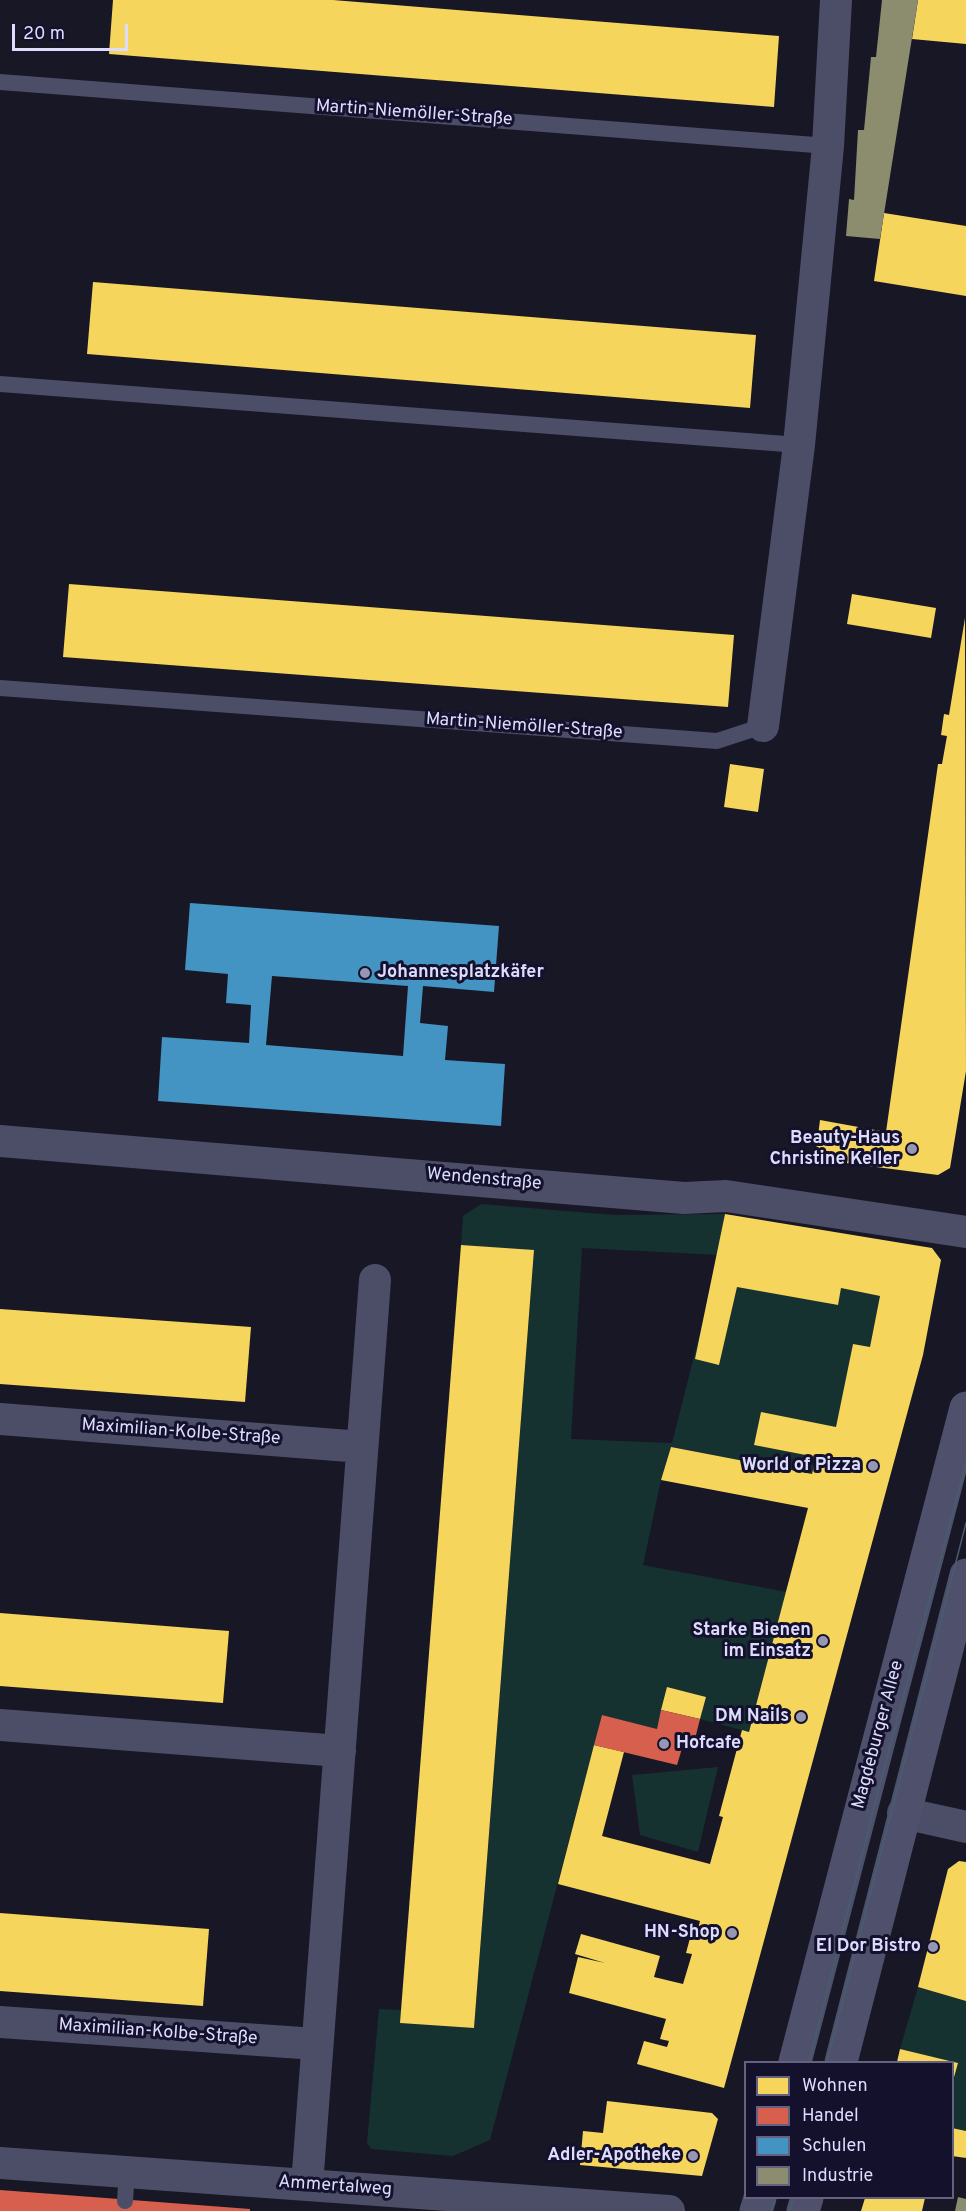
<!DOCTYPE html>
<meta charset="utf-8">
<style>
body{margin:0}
#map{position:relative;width:966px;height:2211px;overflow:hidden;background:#181726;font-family:Overpass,sans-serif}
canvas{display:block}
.legend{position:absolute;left:744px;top:2061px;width:210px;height:138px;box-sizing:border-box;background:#13112c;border:2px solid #646280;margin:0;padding:8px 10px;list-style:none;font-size:18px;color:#dddcff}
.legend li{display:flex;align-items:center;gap:12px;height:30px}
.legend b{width:30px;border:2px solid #646280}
.scale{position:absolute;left:12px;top:24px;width:116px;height:27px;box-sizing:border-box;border:3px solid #dddcff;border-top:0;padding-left:8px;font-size:18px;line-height:21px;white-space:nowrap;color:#dddcff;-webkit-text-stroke:4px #13112c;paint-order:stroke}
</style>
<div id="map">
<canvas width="966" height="2211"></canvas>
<ul class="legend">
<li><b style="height:16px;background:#f6d55c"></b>Wohnen</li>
<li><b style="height:16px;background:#d6604d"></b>Handel</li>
<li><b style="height:16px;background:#4393c3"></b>Schulen</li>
<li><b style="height:16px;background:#8c8c6e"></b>Industrie</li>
</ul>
<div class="scale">20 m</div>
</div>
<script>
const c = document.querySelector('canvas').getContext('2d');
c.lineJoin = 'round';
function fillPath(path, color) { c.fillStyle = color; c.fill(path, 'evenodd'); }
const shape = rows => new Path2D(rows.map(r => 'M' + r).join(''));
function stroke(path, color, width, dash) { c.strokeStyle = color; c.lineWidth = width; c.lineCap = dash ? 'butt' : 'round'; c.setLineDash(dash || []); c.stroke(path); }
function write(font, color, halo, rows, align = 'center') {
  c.font = font + ' Overpass,sans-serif'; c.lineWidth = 6; c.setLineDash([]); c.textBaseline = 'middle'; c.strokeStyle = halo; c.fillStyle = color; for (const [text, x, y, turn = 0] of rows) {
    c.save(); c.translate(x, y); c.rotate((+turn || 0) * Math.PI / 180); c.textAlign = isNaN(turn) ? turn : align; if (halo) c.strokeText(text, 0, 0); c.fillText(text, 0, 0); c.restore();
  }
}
fillPath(shape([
 [481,1204,614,1215,725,1214,718,1255,582,1248,571,1439,672,1443,713,1282,837,1305,841,1288,880,1296,870,1347,853,1344,836,1427,761,1413,754,1445,816,1457,812,1474,671,1447,661,1480,643,1565,787,1592,749,1732,700,1719,706,1697,668,1687,657,1729,602,1715,490,2140,453,2156,371,2149,367,2143,379,2009,402,2010,401,2023,474,2028,534,1251,461,1245,463,1216],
 [718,1767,698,1852,640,1835,632,1775],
 [918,1987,966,2001,966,2131,953,2128,953,2084,958,2063,900,2049]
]), '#153230');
fillPath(shape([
 [113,0,333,0,779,36,774,107,109,54],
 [918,0,966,0,966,44,912,39],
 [884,213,966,226,966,296,874,281],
 [93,282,756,335,750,408,87,354],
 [69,584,734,635,728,707,63,657],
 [852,594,936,608,931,638,847,624],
 [965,618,966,1071,950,1168,938,1175,815,1159,820,1120,886,1132,938,764,942,764,947,736,941,735,944,714,949,715],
 [730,764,764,769,758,812,724,807],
 [725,1214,932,1248,941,1260,923,1355,724,2088,637,2064,644,2041,667,2047,669,2041,660,2039,666,2019,569,1993,578,1957,605,1963,575,1954,581,1934,660,1956,654,1977,683,1984,692,1954,686,1953,693,1927,698,1929,700,1921,558,1884,594,1745,624,1752,602,1836,710,1864,723,1817,719,1816,742,1730,749,1732,808,1508,661,1480,671,1447,812,1474,816,1457,754,1445,761,1412,836,1427,853,1344,870,1347,880,1296,841,1288,838,1305,737,1287,719,1365,695,1359],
 [461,1245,534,1250,474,2028,400,2023],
 [0,1309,251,1327,245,1402,0,1384],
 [0,1613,229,1631,223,1703,0,1686],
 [667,1687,706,1697,700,1719,661,1710],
 [959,1861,966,1862,966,2001,918,1987,948,1869],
 [0,1913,209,1929,203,2006,0,1991],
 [900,2049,958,2063,953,2081,952,2062,897,2062],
 [607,2101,712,2113,718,2119,702,2176,580,2165,583,2131,603,2133],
 [952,2128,966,2131,966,2158,952,2156],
 [865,2198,925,2198,922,2211,861,2211]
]), '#f6d55c');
fillPath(shape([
 [661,1710,700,1719,693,1747,683,1745,677,1765,594,1745,602,1715,657,1729],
 [0,2190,250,2209,250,2211,0,2211]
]), '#d6604d');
fillPath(shape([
 [190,903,499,926,494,992,423,986,420,1023,448,1026,445,1060,505,1064,501,1126,158,1101,162,1037,249,1043,251,1005,226,1003,228,974,185,970],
 [272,976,408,986,403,1056,266,1045]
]), '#4393c3');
fillPath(shape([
 [882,0,918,0,880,239,846,236,849,199,854,200,858,130,864,130,871,57,876,57],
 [958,2197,966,2199,966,2211,955,2211]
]), '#8c8c6e');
stroke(shape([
 [0,82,828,146],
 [0,384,799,445],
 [0,688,717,741,763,726],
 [125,2201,127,2171]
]), '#4c4d67', 16);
stroke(shape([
 [763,726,799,445,828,146,836,0],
 [0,1141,684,1198,726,1196,966,1232],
 [0,1419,362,1447],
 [0,1725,340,1751],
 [903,1813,966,1827],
 [0,2022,316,2044],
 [0,2163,669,2211],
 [307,2185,375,1280]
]), '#4c4d67', 32);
stroke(shape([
 [795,2062,966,1408],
 [841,2062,966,1575],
 [756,2211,760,2198],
 [803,2211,807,2198]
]), '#4f516c', 33);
stroke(shape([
 [809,2062,886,1761,966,1464],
 [827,2062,966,1523],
 [771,2211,775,2198],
 [790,2211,793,2198]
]), '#465e6e', 1.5);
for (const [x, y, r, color] of [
 [365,973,6,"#9897b3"],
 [912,1149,6,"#9897b3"],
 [873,1466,6,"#9897b3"],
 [823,1641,6,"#9897b3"],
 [801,1717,6,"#9897b3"],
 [664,1744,6,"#9897b3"],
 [732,1933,6,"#9897b3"],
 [933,1947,6,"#9897b3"],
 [693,2156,6,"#9897b3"]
]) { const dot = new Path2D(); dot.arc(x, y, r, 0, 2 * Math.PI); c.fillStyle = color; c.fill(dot); stroke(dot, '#13112c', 2); }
write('18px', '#dddcff', '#13112c', [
 ["Martin-Niemöller-Straße",414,114,4],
 ["Martin-Niemöller-Straße",524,727,4],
 ["Wendenstraße",484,1180,5],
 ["Maximilian-Kolbe-Straße",181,1433,4],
 ["Magdeburger Allee",879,1735,-75],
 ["Maximilian-Kolbe-Straße",158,2033,4],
 ["Ammertalweg",335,2187,4]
]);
write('bold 18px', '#dddcff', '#13112c', [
 ["Johannesplatzkäfer",377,973,"left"],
 ["Beauty-Haus",900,1139],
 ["Christine Keller",900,1160],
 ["World of Pizza",861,1466],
 ["Starke Bienen",811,1631],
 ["im Einsatz",811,1652],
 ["DM Nails",789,1717],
 ["Hofcafe",676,1744,"left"],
 ["HN-Shop",720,1933],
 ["El Dor Bistro",921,1947],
 ["Adler-Apotheke",681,2156]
], 'right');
</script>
